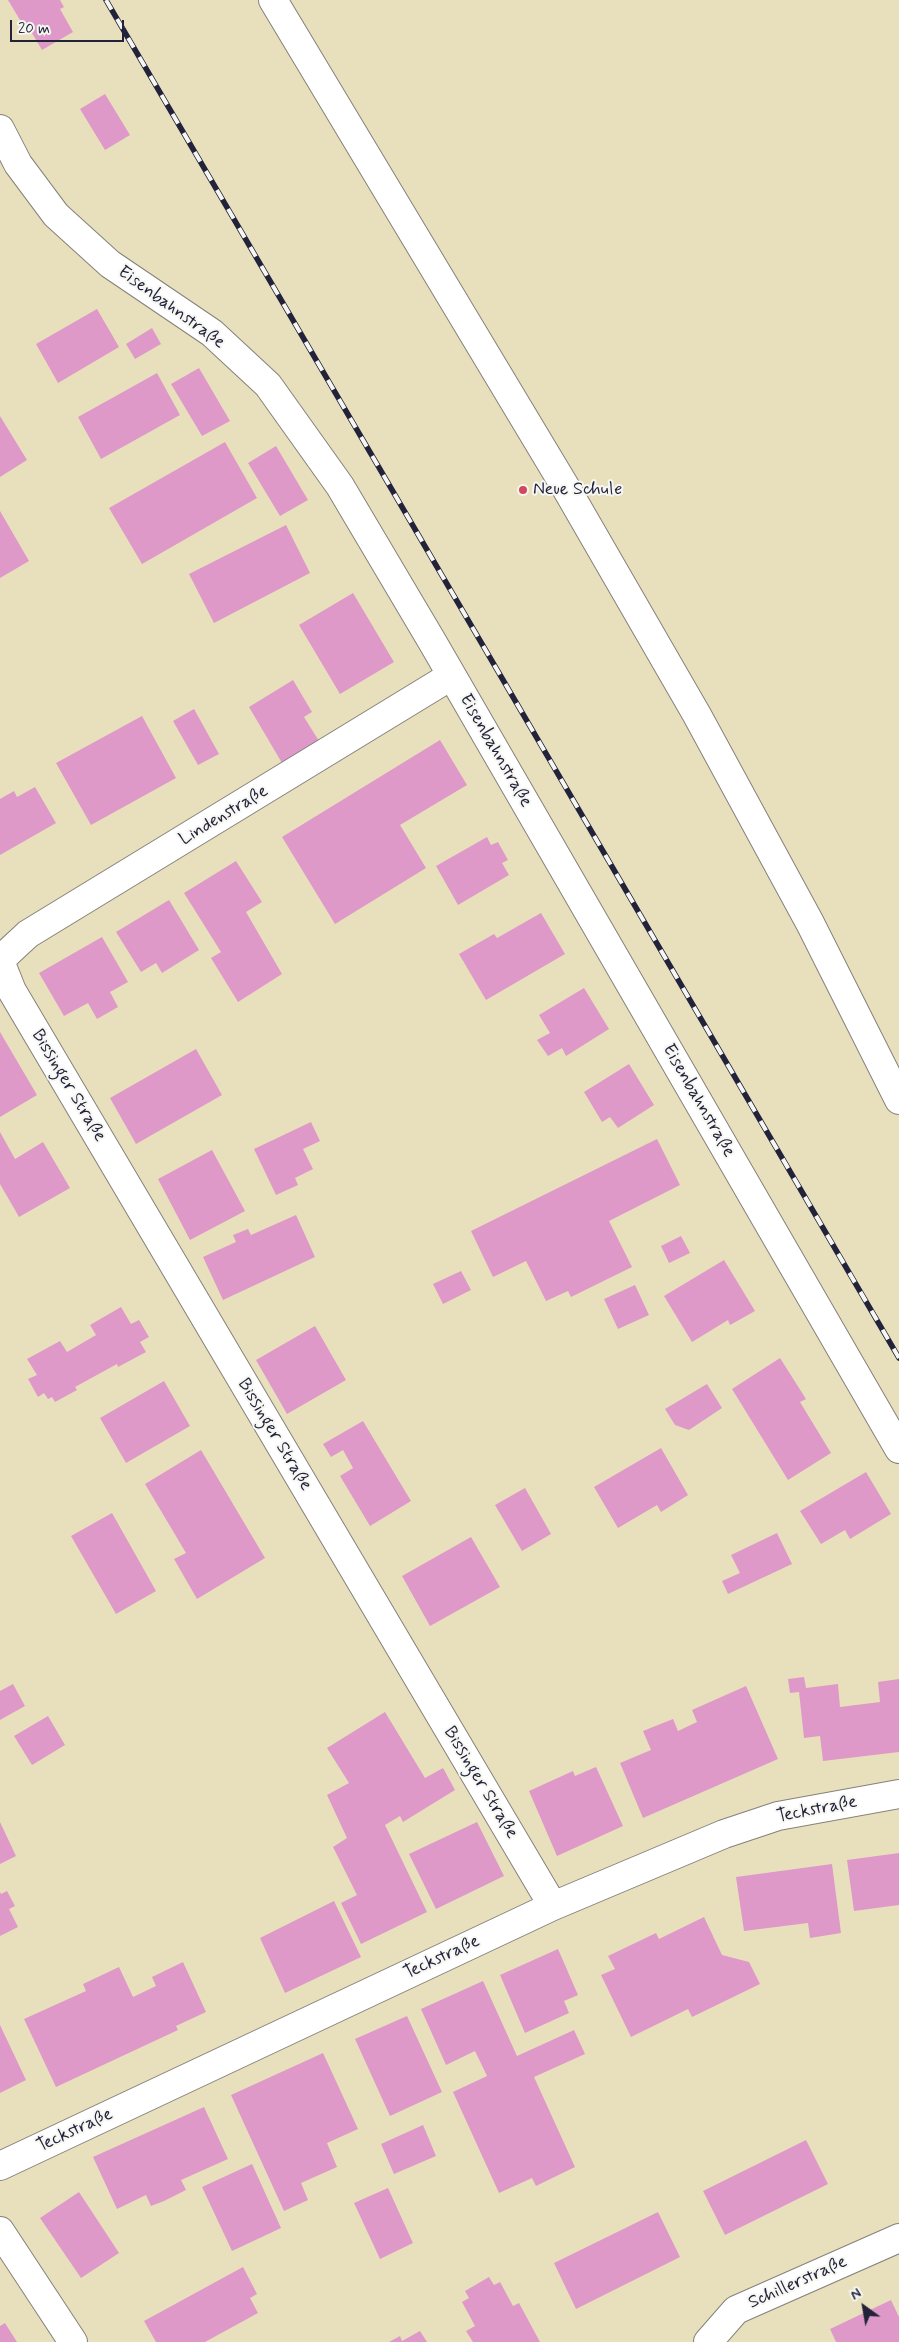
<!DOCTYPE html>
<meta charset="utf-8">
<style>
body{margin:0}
#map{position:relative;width:899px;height:2342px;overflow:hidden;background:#e8e0bc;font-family:Mynerve,sans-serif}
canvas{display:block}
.north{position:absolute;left:839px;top:2282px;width:50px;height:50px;-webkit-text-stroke:4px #f6f6f2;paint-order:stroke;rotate:328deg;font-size:14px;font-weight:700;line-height:20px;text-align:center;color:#22223b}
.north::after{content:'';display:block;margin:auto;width:18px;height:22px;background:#22223b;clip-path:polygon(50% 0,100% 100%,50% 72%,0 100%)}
.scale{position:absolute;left:10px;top:20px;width:114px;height:22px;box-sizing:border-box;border:2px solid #22223b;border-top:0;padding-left:6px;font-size:15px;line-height:18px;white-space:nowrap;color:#22223b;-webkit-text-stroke:4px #f6f6f2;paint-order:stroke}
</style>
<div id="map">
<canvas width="899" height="2342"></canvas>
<div class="north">N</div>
<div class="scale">20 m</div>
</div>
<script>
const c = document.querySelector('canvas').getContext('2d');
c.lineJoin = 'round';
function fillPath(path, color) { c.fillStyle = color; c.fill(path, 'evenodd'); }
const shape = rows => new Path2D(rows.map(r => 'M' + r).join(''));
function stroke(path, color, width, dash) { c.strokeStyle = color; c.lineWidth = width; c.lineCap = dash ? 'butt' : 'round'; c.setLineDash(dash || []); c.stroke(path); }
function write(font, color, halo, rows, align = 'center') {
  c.font = font + ' Mynerve,sans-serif'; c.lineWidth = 4; c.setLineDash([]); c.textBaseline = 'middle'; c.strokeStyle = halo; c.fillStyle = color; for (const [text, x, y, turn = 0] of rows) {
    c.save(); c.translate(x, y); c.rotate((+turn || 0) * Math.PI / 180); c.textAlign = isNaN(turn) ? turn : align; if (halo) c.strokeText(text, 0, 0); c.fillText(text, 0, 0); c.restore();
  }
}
fillPath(shape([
 [8,0,60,0,64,7,60,9,73,32,42,50,29,28,26,30],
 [105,94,130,135,105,150,80,109],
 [97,309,119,347,58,383,36,344],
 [152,328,161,344,135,359,126,344],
 [199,368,230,421,202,436,171,384],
 [157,373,180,415,101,459,78,417],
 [0,416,27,460,0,477],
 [225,442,257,498,142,564,109,508],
 [276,446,308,500,280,516,248,463],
 [0,511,29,561,0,578],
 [286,525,310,573,214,623,189,574],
 [353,593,394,662,340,694,299,625],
 [293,680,312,712,304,717,319,741,282,763,249,707],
 [194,709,219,754,198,765,173,721],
 [142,716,176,778,91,825,56,763],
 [440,740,467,785,400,825,426,868,335,924,282,837],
 [35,787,56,823,0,855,0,799,14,791,17,797],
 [487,837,491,845,498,842,508,860,502,863,509,875,458,905,436,866],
 [236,861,262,902,246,912,282,974,238,1002,211,958,221,952,184,893],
 [169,900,199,950,162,973,156,963,141,972,116,932],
 [541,913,565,954,486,1000,459,954,494,934,497,938],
 [102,937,128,982,110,992,118,1007,97,1019,88,1003,64,1016,39,973],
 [584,988,609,1029,566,1056,562,1048,548,1056,537,1040,550,1033,539,1015],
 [0,1032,37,1095,0,1117],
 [196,1049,222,1095,136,1144,110,1098],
 [629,1064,654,1105,618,1128,610,1117,602,1122,584,1092],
 [311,1122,320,1141,303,1149,313,1169,295,1178,298,1185,276,1195,254,1149],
 [0,1132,15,1159,43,1142,70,1188,19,1217,0,1184],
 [657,1139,680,1185,609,1221,632,1267,571,1297,568,1291,546,1301,526,1261,493,1277,471,1231],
 [212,1150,245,1211,190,1240,158,1179],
 [296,1215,315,1257,223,1300,203,1257,236,1242,233,1235,248,1229,251,1235],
 [681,1236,690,1253,669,1263,661,1246],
 [724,1260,755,1311,730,1325,728,1320,692,1342,664,1296],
 [461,1271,471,1290,443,1304,433,1284],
 [635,1285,649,1315,618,1329,604,1299],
 [121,1307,131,1324,139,1320,149,1337,140,1342,146,1352,118,1367,117,1364,75,1387,77,1390,55,1402,52,1397,48,1399,44,1393,38,1397,28,1379,37,1375,27,1359,60,1341,67,1352,96,1335,90,1325],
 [315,1326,346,1380,287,1414,256,1360],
 [780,1358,806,1399,800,1402,831,1453,788,1480,732,1389],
 [164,1381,190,1426,126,1463,100,1418],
 [707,1384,722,1408,689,1430,675,1425,665,1409],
 [363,1421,411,1501,370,1526,340,1476,353,1468,343,1450,331,1457,323,1444],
 [661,1448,688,1495,661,1512,657,1505,618,1528,594,1487],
 [201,1450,265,1558,197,1599,174,1559,186,1553,145,1484],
 [866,1472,891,1514,850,1539,845,1530,821,1544,800,1511],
 [525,1488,551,1534,522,1551,495,1505],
 [112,1513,156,1591,116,1614,71,1536],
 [777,1533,792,1564,728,1594,722,1581,740,1573,731,1555],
 [471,1537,500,1587,430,1626,402,1576],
 [804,1677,806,1688,838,1684,840,1707,880,1702,878,1682,899,1679,899,1752,823,1761,820,1736,804,1738,799,1692,790,1693,788,1679],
 [13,1684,25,1706,0,1720,0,1691],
 [746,1686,778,1759,643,1818,620,1763,651,1750,643,1731,673,1719,678,1731,697,1722,692,1710],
 [385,1712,425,1778,443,1768,455,1790,403,1822,400,1816,385,1825,427,1912,361,1944,341,1903,357,1895,333,1847,347,1838,327,1795,349,1783,327,1748],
 [48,1716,65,1745,32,1765,14,1736],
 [596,1767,623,1826,557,1856,529,1791,573,1771,575,1776],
 [0,1822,16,1856,0,1864],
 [477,1822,504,1876,436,1909,409,1854],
 [899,1853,899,1905,854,1911,847,1860],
 [832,1864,841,1933,810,1938,808,1923,744,1931,736,1877],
 [7,1891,15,1906,9,1909,18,1927,0,1936,0,1892,1,1894],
 [334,1901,361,1957,285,1993,260,1938],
 [704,1917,722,1955,749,1962,760,1984,692,2017,688,2009,631,2037,601,1975,615,1969,608,1956,656,1933,659,1939],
 [558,1949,578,1995,564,2001,569,2013,525,2033,500,1975],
 [183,1962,206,2012,176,2026,178,2030,56,2087,24,2019,86,1991,83,1984,119,1967,133,1997,156,1986,152,1977],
 [483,1981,517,2056,574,2030,585,2054,534,2077,575,2167,536,2186,532,2178,499,2193,453,2092,487,2076,475,2051,446,2065,421,2009],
 [407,2016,442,2092,390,2116,355,2039],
 [0,2025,26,2080,0,2093],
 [323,2053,358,2129,327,2143,337,2167,301,2183,308,2200,284,2211,231,2095],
 [204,2107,228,2159,181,2180,186,2190,164,2201,151,2206,146,2195,117,2209,93,2157],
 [423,2125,436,2156,394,2174,381,2144],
 [806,2140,828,2184,725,2235,703,2191],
 [252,2164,281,2228,232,2251,202,2187],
 [388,2188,413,2243,380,2259,354,2203],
 [79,2192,119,2253,81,2278,40,2218],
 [658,2212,680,2257,576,2309,554,2263],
 [243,2267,257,2294,250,2298,258,2313,205,2342,156,2342,144,2321],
 [489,2277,494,2285,500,2282,513,2306,519,2303,540,2342,473,2342,466,2331,475,2326,462,2302,469,2298,465,2291],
 [891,2300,899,2317,899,2342,836,2342,830,2329],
 [5,2323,17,2342,0,2342,0,2326],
 [420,2331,427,2342,389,2342,400,2336,402,2341]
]), '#de99c8');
const minor = shape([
 [0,129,18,164,56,215,110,264,212,333,268,385,340,486,433,643,899,1449],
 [0,960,28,934,451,676],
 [0,961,12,991,553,1906],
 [0,2166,553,1906,724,1834,778,1816,899,1794],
 [708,2342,736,2310,899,2238]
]);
const tertiary = shape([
 [0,2231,73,2342]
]);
const primary = shape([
 [273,0,566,488,697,715,810,923,899,1100]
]);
stroke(minor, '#85817c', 30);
stroke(tertiary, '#85817c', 30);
stroke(primary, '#85817c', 30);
stroke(minor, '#fff', 28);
stroke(tertiary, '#fff', 28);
stroke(primary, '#fff', 28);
const rail = shape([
 [106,0,899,1358]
]);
stroke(rail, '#22223b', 5.5);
stroke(rail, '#f6f6f2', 4, [11]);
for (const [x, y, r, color] of [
 [523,490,5,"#d1495b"]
]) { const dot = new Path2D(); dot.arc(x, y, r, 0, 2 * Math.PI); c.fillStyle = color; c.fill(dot); stroke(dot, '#f6f6f2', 2); }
write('18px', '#22223b', '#f6f6f2', [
 ["Eisenbahnstraße",171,308,36],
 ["Eisenbahnstraße",495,751,60],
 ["Lindenstraße",224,816,-31],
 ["Bissinger Straße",68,1086,59],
 ["Eisenbahnstraße",698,1101,60],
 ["Bissinger Straße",274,1435,59],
 ["Bissinger Straße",480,1783,59],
 ["Teckstraße",817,1810,-11],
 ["Teckstraße",442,1958,-25],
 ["Teckstraße",75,2131,-25],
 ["Schillerstraße",798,2283,-24]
]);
write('18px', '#22223b', '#f6f6f2', [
 ["Neue Schule",533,490]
], 'left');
</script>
